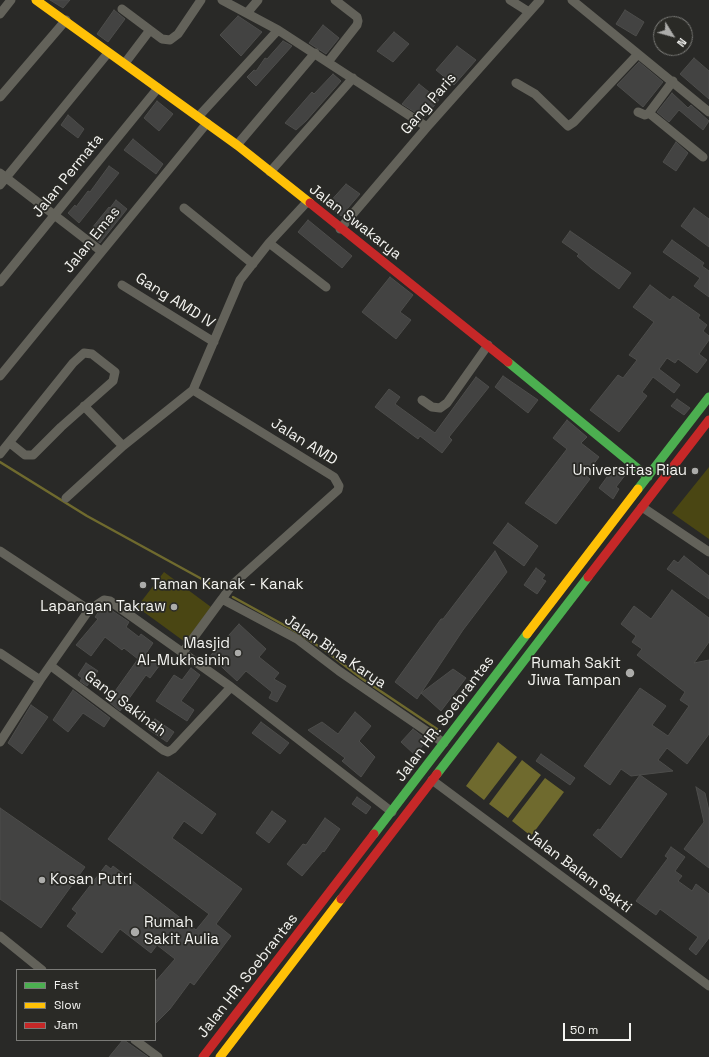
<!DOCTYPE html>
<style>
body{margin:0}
#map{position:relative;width:709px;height:1057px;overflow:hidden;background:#292927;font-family:"Space Grotesk",sans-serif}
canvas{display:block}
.legend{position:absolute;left:16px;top:969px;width:140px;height:72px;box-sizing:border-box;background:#2a2a26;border:1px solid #7a7a77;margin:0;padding:5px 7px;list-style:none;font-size:12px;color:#f3f3f0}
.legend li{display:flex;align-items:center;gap:8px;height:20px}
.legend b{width:20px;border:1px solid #7a7a77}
.north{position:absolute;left:653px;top:16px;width:40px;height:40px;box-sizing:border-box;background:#2a2a26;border:1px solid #7a7a77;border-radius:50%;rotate:127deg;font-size:11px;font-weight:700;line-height:16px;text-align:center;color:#f3f3f0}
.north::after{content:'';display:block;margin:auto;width:14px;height:18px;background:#acacaa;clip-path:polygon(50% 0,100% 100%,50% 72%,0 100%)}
.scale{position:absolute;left:563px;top:1023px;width:68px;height:18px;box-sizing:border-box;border:2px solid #f3f3f0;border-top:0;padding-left:5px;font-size:12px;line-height:14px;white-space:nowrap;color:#f3f3f0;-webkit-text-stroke:3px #2a2a26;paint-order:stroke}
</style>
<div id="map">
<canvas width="709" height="1057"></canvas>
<ul class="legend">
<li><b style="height:5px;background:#4caf50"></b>Fast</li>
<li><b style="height:5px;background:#ffc107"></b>Slow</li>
<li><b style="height:5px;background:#c62828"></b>Jam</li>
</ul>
<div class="north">N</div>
<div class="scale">50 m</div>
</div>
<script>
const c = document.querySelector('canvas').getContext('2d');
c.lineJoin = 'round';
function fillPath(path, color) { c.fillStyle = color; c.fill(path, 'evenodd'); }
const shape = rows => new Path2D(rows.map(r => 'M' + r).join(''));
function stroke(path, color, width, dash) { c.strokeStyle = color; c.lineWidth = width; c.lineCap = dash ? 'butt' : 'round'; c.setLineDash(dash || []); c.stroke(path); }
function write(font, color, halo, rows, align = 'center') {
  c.font = font + ' "Space Grotesk",sans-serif'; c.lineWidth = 3.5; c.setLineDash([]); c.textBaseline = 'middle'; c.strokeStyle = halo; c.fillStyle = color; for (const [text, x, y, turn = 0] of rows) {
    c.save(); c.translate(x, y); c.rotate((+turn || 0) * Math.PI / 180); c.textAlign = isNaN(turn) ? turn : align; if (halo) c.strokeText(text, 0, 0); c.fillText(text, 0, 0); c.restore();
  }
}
fillPath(shape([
 [709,467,709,539,672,513],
 [164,572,211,607,185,642,137,607]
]), '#4a4613');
fillPath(shape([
 [498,742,517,757,484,800,466,786],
 [522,760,541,775,508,818,489,804],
 [545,778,564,792,531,836,512,821]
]), '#6f6a2e');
stroke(shape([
 [0,462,87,516,220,589],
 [233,597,293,630,326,651,361,678,437,729]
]), '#6f6a2e', 2.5);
const building = shape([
 [50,0,70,0,63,8,50,0],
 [114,10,125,19,108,42,97,34,114,10],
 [625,10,644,22,636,36,616,24,625,10],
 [238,16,262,32,241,56,220,35,238,16],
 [323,25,339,38,326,54,309,43,323,25],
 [394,32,409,44,393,62,377,51,394,32],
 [283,41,292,46,256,86,247,77,254,70,256,71,265,58,267,59,283,41],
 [457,46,476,60,454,85,436,70,457,46],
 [694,58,709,71,709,99,680,74,694,58],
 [639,62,663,82,643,107,617,85,639,62],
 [333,74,341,81,306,121,296,130,285,123,312,92,314,94,333,74],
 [419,84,439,100,424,118,402,104,419,84],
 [672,93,688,108,691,105,709,121,703,130,679,110,669,122,657,112,672,93],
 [157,101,173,114,159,131,144,118,157,101],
 [68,115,84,129,78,138,61,125,68,115],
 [133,139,163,164,156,174,124,150,133,139],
 [676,142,688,153,676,171,663,162,676,142],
 [109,166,119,173,79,223,68,213,75,205,76,207,88,191,90,192,109,166],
 [346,184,360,194,341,216,327,205,346,184],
 [116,200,127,209,100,243,88,233,109,207,110,208,116,200],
 [694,208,709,219,709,247,681,226,694,208],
 [308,220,352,256,342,268,298,232,308,220],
 [570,231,631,273,619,289,591,268,577,256,579,254,562,242,570,231],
 [672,240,704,263,702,266,709,271,709,297,694,286,700,278,663,252,672,240],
 [390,277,413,295,400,312,411,320,396,339,362,312,390,277],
 [650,285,670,300,673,296,700,315,698,318,707,325,703,331,709,336,709,340,699,354,707,360,697,373,678,359,675,363,667,358,659,369,680,385,674,393,653,377,642,392,647,396,619,432,590,410,618,375,623,378,637,360,629,355,654,322,633,307,650,285],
 [503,376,538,400,528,413,495,387,503,376],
 [476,377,489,387,449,437,452,440,442,453,420,436,418,439,375,407,389,389,400,397,395,404,435,433,476,377],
 [677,399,690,408,684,415,671,406,677,399],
 [567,420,587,437,581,443,599,457,585,475,590,479,556,524,525,503,567,449,553,438,567,420],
 [615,466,626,474,616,487,619,489,613,499,599,488,615,466],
 [508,523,538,546,524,566,493,543,508,523],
 [495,551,507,572,463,630,421,693,453,669,466,678,441,711,421,693,417,699,395,682,441,619,443,619,495,551],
 [684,556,709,576,709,599,667,569,674,560,678,563,684,556],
 [536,568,545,575,542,579,546,581,537,594,524,585,536,568],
 [672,590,709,618,709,642,694,663,709,660,709,734,687,764,667,748,658,760,673,771,631,776,621,769,610,785,584,766,640,688,666,706,652,725,668,736,689,706,680,700,685,692,637,655,642,649,632,642,636,636,621,624,634,606,651,619,672,590],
 [105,606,129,622,126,627,139,637,141,634,153,643,145,655,159,666,150,678,146,675,120,711,108,701,138,659,124,648,122,650,105,637,91,656,76,645,98,619,95,617,100,610,105,606],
 [239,624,266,649,259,657,279,673,274,679,286,686,277,702,269,698,272,692,246,671,237,681,210,656,239,624],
 [86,663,98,671,87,686,80,681,82,678,78,675,86,663],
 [191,668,200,675,181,701,194,710,187,721,156,701,174,675,182,680,191,668],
 [73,690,110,718,104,727,83,713,68,732,53,720,73,690],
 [31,705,48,717,22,754,8,743,31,705],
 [355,712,371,726,359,741,375,757,361,777,342,761,345,758,308,730,322,722,338,734,355,712],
 [155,719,174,732,167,742,148,729,155,719],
 [261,722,289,743,280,754,252,733,261,722],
 [413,729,427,740,415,755,401,742,413,729],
 [541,754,575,778,570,785,536,761,541,754],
 [158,772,216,814,202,834,184,821,172,838,242,889,216,924,231,936,194,985,190,982,170,1009,155,1024,155,982,175,959,157,945,151,953,120,929,102,953,67,926,77,913,72,909,106,865,111,869,113,866,196,930,209,914,108,839,158,772],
 [640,775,667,794,621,858,593,835,598,829,600,830,640,775],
 [696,787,705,793,709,811,709,868,684,849,704,822,696,787],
 [357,797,371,807,366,814,352,804,357,797],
 [0,808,85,867,41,928,0,899,0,808],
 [272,811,286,821,269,843,256,833,272,811],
 [325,818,340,829,324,852,323,851,302,876,287,864,303,844,306,845,325,818],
 [671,847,685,857,675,871,682,876,678,881,692,891,696,884,709,894,709,938,696,955,689,949,698,937,660,909,656,915,636,901,668,858,665,856,671,847],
 [123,1040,124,1040,148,1057,109,1057,123,1040]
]);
fillPath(building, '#434342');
stroke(building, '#4d4d4b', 1);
stroke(shape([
 [222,0,278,30,427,127],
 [510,0,529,12],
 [572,0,709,112],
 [122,9,162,39,170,40,178,34,201,0],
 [247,13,258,0],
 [0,14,11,0],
 [328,62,357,25,358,21,357,17,335,0],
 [125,63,150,30],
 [516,83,535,94,568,126,574,122,638,54],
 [0,97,66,20],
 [638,112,645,115,649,113,673,81],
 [649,113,703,157],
 [198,117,278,30],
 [237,145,315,53],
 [270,172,353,78],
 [0,173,101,251],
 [0,185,108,53],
 [184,208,253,264],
 [340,229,427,127,540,0],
 [269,243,326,287],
 [0,282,158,88],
 [122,285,214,342],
 [0,376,207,123],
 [193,390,334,477,339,486,338,490,232,585,222,599],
 [422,400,432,407,440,408,447,403,488,345],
 [84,406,123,446],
 [0,454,73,363,84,353,92,354,115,372,113,381,61,427,33,455,25,455,10,443],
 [66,498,123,446,193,390,240,280,269,243,307,202],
 [642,507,709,552],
 [0,551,89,610],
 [183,652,222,599,297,639,339,671,444,743],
 [0,653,40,680],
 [51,666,163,750,168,752,173,749,231,687],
 [0,742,40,680,89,610,104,600,110,601,231,687,392,812],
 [432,780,709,986],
 [0,936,42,970],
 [135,1040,158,1057]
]), '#63625a', 9);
stroke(shape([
 [508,362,648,477],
 [638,489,709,397],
 [437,774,588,577],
 [374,834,527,634]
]), '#4caf50', 9);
stroke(shape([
 [36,0,237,145,310,203],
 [527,634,638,489],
 [220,1057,341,899]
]), '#ffc107', 9);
stroke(shape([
 [310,203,508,362],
 [588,577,709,420],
 [341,899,437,774],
 [203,1057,374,834]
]), '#c62828', 9);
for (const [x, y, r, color] of [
 [695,471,4,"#acacaa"],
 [143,585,4,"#acacaa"],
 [174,607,4,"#acacaa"],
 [238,653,4,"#acacaa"],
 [630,673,5,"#acacaa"],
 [42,880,4,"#acacaa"],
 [135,932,5,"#acacaa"]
]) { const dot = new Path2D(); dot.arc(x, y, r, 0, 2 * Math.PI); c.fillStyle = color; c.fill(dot); stroke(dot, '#2a2a26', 1.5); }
write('15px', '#f3f3f0', '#2a2a26', [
 ["Gang Paris",429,104,-49],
 ["Jalan Permata",68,176,-51],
 ["Jalan Swakarya",355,222,38],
 ["Jalan Emas",92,240,-51],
 ["Gang AMD IV",175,301,32],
 ["Jalan AMD",304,442,32],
 ["Jalan Bina Karya",335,652,34],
 ["Gang Sakinah",125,704,37],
 ["Jalan HR. Soebrantas",445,719,-53],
 ["Jalan Balam Sakti",579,872,37],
 ["Jalan HR. Soebrantas",248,976,-52]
]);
write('15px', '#f3f3f0', '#2a2a26', [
 ["Universitas Riau",687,471],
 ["Taman Kanak - Kanak",151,585,"left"],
 ["Lapangan Takraw",166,607],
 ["Masjid",230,644],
 ["Al-Mukhsinin",230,661],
 ["Rumah Sakit",621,664],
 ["Jiwa Tampan",621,681],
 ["Kosan Putri",50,880,"left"],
 ["Rumah",144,923,"left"],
 ["Sakit Aulia",144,940,"left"]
], 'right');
</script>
